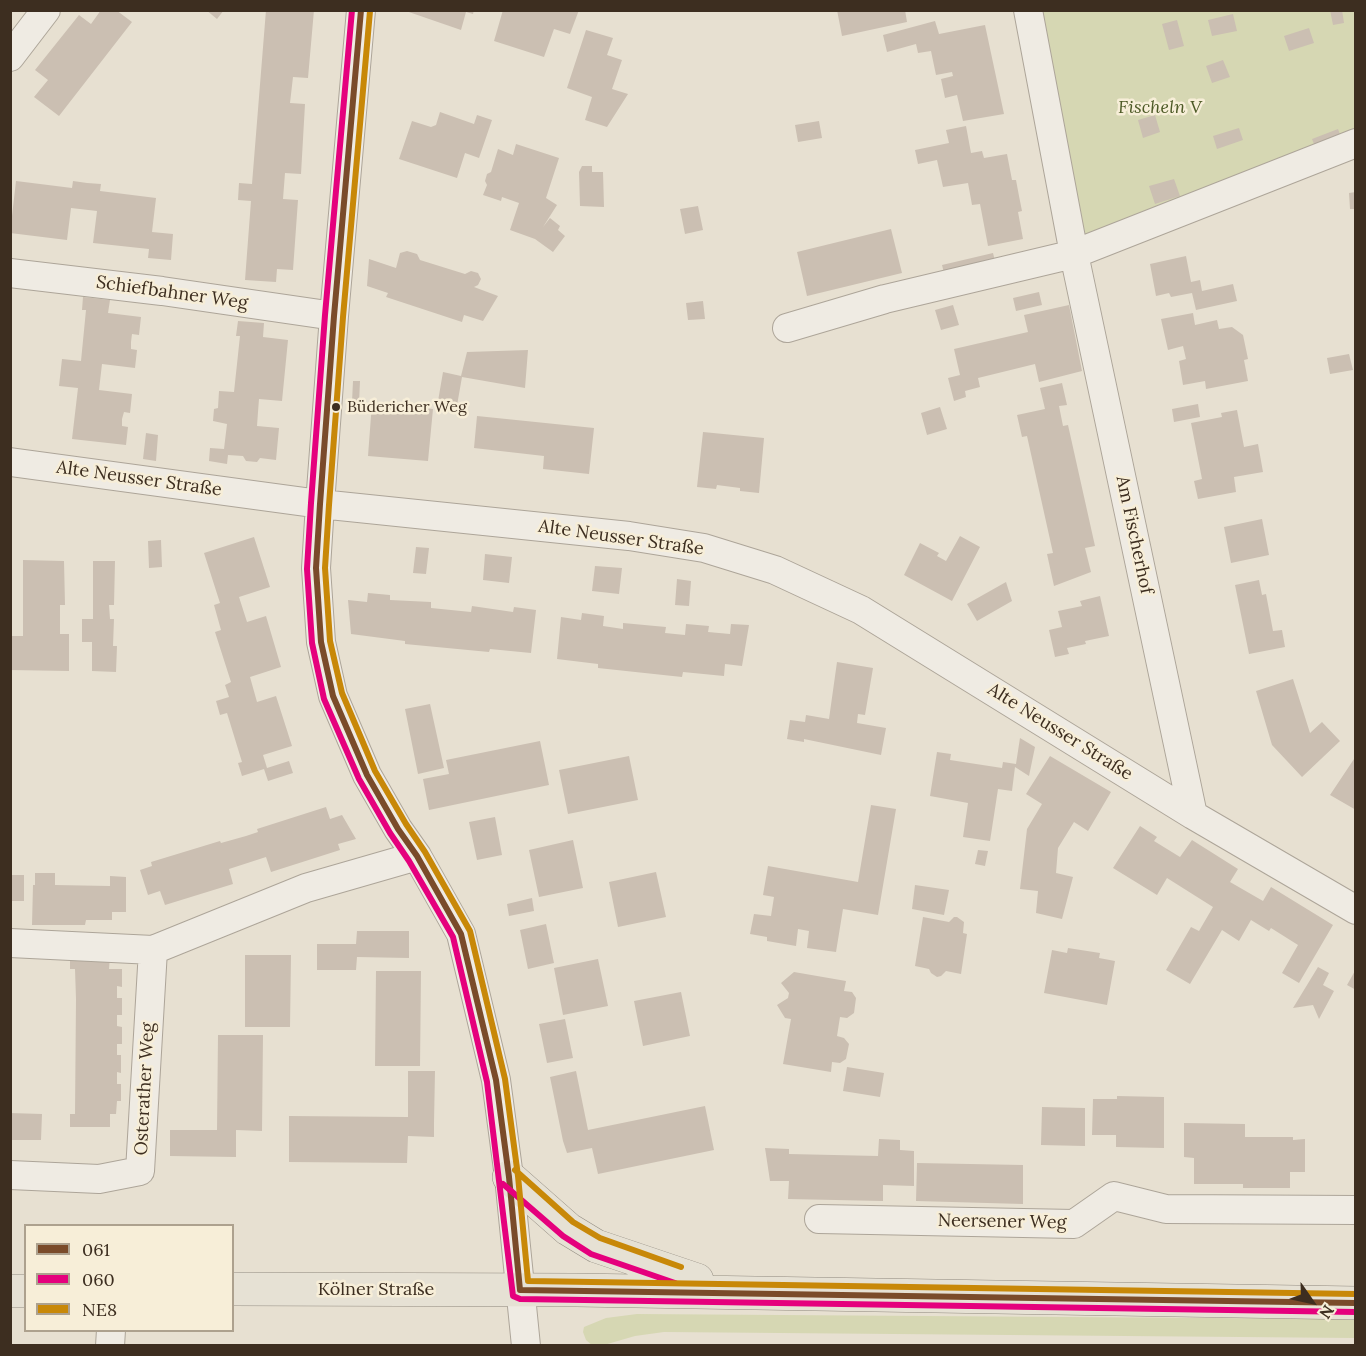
<!DOCTYPE html>
<meta charset="utf-8">
<style>
body{margin:0}
#map{position:relative;width:1366px;height:1356px;overflow:hidden;background:#e7e0d1;font-family:Lora,serif}
canvas{display:block}
.frame{position:absolute;inset:0;border:12px solid #3d2e20;pointer-events:none}
.legend{position:absolute;left:24px;top:1224px;width:210px;height:108px;box-sizing:border-box;background:#f7eed8;border:2px solid #ada18e;margin:0;padding:8px 10px;list-style:none;font-size:18px;color:#3d2e20}
.legend li{display:flex;align-items:center;gap:12px;height:30px}
.legend b{width:30px;border:2px solid #ada18e}
.north{position:absolute;left:1282px;top:1272px;width:60px;height:60px;-webkit-text-stroke:4px #f7eed8;paint-order:stroke;rotate:124deg;font-size:16px;font-weight:700;line-height:24px;text-align:center;color:#3d2e20}
.north::after{content:'';display:block;margin:auto;width:21px;height:27px;background:#3d2e20;clip-path:polygon(50% 0,100% 100%,50% 72%,0 100%)}
</style>
<div id="map">
<canvas width="1366" height="1356"></canvas>
<div class="frame"></div>
<ul class="legend">
<li><b style="height:8px;background:#7a4b2a"></b>061</li>
<li><b style="height:8px;background:#e5007d"></b>060</li>
<li><b style="height:8px;background:#c88808"></b>NE8</li>
</ul>
<div class="north">N</div>
</div>
<script>
const c = document.querySelector('canvas').getContext('2d');
c.lineJoin = 'round';
function fillPath(path, color) { c.fillStyle = color; c.fill(path, 'evenodd'); }
const shape = rows => new Path2D(rows.map(r => 'M' + r).join(''));
function stroke(path, color, width, dash) { c.strokeStyle = color; c.lineWidth = width; c.lineCap = dash ? 'butt' : 'round'; c.setLineDash(dash || []); c.stroke(path); }
function write(font, color, halo, rows, align = 'center') {
  c.font = font + ' Lora,serif'; c.lineWidth = 5; c.setLineDash([]); c.textBaseline = 'middle'; c.strokeStyle = halo; c.fillStyle = color; for (const [text, x, y, turn = 0] of rows) {
    c.save(); c.translate(x, y); c.rotate((+turn || 0) * Math.PI / 180); c.textAlign = isNaN(turn) ? turn : align; if (halo) c.strokeText(text, 0, 0); c.fillText(text, 0, 0); c.restore();
  }
}
fillPath(shape([
 [1040,11,1355,11,1355,135,1086,242],
 [637,1314,1356,1319,1355,1338,664,1332,635,1336,604,1345,593,1346,586,1340,583,1332,584,1327,606,1318]
]), '#d6d7b3');
fillPath(shape([
 [101,10,116,10,132,22,59,116,34,97,48,80,35,70,79,15,91,24],
 [206,10,224,10,217,19],
 [266,10,314,10,308,78,293,77,290,103,305,104,301,174,285,173,283,199,298,200,293,270,277,269,276,282,245,280,251,201,238,200,239,183,252,184],
 [403,10,474,10,473,14,466,12,461,30],
 [503,10,579,10,570,34,554,29,544,57,494,41],
 [837,10,905,10,907,22,842,36],
 [1330,10,1342,10,1344,23,1333,25],
 [1233,14,1237,31,1212,36,1208,20],
 [1177,20,1184,46,1169,50,1162,24],
 [935,21,939,34,985,25,1004,114,963,121,957,95,945,98,941,79,953,76,952,72,936,75,931,51,918,53,916,44,887,52,883,35],
 [1309,28,1314,43,1289,51,1284,36],
 [586,30,613,38,607,55,622,60,612,89,628,94,607,127,585,120,592,97,567,88],
 [1223,60,1230,77,1212,83,1206,66],
 [440,112,474,124,477,115,492,120,479,158,465,153,457,178,399,159,412,121,431,127,436,125],
 [1155,115,1160,132,1143,138,1138,120],
 [819,121,822,138,798,142,795,125],
 [966,126,971,153,982,151,984,158,1007,154,1012,180,1016,180,1019,196,1022,211,1018,212,1023,239,988,246,980,204,972,205,968,183,943,187,937,160,918,164,915,150,949,143,946,130],
 [1239,128,1243,140,1217,149,1213,136],
 [1338,129,1342,140,1316,149,1312,139],
 [516,144,559,158,546,198,557,205,543,227,550,218,560,226,558,230,565,236,553,252,535,239,510,230,519,203,502,197,501,201,483,195,487,185,485,181,487,174,491,172,498,149,513,155],
 [582,166,592,166,592,172,603,172,604,207,580,206,579,172],
 [1174,179,1180,196,1155,204,1149,186],
 [16,181,72,188,73,181,87,183,101,184,100,191,156,198,152,232,173,234,171,260,148,258,149,249,93,243,97,211,71,208,67,240,10,233,10,216,12,216],
 [1356,192,1356,209,1350,209,1349,193],
 [698,206,703,230,685,234,680,209],
 [891,229,902,273,807,296,797,252],
 [407,251,417,254,420,260,465,274,471,271,478,273,481,279,478,285,474,287,498,296,483,321,464,315,462,322,386,297,388,293,367,286,369,259,396,268,400,253],
 [993,253,997,269,946,281,942,265],
 [1186,256,1191,282,1200,280,1202,291,1233,284,1237,301,1196,310,1192,293,1171,297,1169,293,1156,296,1150,264],
 [1039,292,1042,305,1016,311,1013,298],
 [83,297,110,300,108,313,141,317,139,335,132,334,131,342,131,349,137,350,135,368,102,364,99,390,132,394,130,413,124,412,122,419,122,426,128,427,126,445,72,439,78,388,59,386,62,359,81,361,86,310,82,310],
 [703,301,705,319,688,320,686,303],
 [953,305,959,325,941,330,935,310],
 [1069,305,1082,371,1039,382,1035,364,978,378,980,387,965,391,966,397,954,401,948,378,960,375,954,349,1028,332,1024,315],
 [1193,313,1195,325,1217,320,1219,329,1232,327,1243,335,1248,359,1244,360,1248,381,1206,389,1205,381,1183,385,1179,361,1186,359,1183,346,1168,350,1161,319],
 [238,321,264,323,263,337,288,340,282,401,259,399,258,412,257,426,279,428,276,460,260,458,257,462,246,461,243,456,228,455,227,464,209,461,210,448,224,449,227,424,213,421,214,409,218,408,219,391,234,392,240,336,236,336],
 [528,350,525,388,462,377,456,411,437,407,443,372,461,376,467,352],
 [1349,354,1353,370,1330,374,1327,358],
 [353,381,360,381,359,403,352,402],
 [1062,383,1067,405,1059,406,1063,426,1068,425,1095,546,1085,548,1091,572,1054,586,1047,554,1053,553,1027,436,1022,437,1017,415,1045,409,1040,388],
 [372,403,433,409,428,461,368,456],
 [1198,404,1200,417,1174,422,1172,409],
 [940,407,947,429,927,435,921,413],
 [1237,410,1244,447,1258,444,1263,472,1234,477,1236,492,1198,499,1194,481,1202,479,1191,423,1222,417,1221,413],
 [477,416,594,428,589,474,543,469,544,456,474,448],
 [703,432,764,438,759,493,740,491,740,488,717,485,716,489,697,487],
 [146,433,158,435,156,461,143,459],
 [1262,519,1269,555,1231,563,1224,527],
 [960,536,980,547,952,601,904,575,920,543,939,553,937,556,946,561],
 [254,537,270,587,239,597,247,622,266,616,281,667,250,677,257,702,276,696,292,746,263,755,267,768,289,761,293,773,268,781,264,769,242,776,238,763,242,762,227,713,220,715,216,701,229,697,225,685,231,682,215,632,221,630,214,605,220,603,204,553],
 [161,540,162,567,149,568,148,541],
 [416,547,429,548,426,574,413,573],
 [485,554,512,557,509,583,483,580],
 [23,560,64,561,65,605,60,605,60,634,69,634,69,671,10,670,10,636,23,636],
 [93,561,115,561,114,605,109,605,110,619,114,619,113,646,117,646,116,672,92,671,92,642,82,642,82,619,93,619],
 [595,566,622,568,619,594,592,591],
 [677,579,691,581,689,606,675,605],
 [1259,580,1262,595,1266,594,1273,631,1282,630,1285,647,1249,654,1235,585],
 [1006,582,1012,601,977,621,967,604],
 [368,593,390,595,390,600,431,602,431,608,471,612,472,606,513,612,514,607,536,610,531,653,490,649,489,652,405,644,405,641,351,634,348,600,367,602],
 [1100,596,1109,636,1085,641,1086,644,1067,648,1069,654,1055,657,1049,630,1062,627,1058,611,1082,606,1080,601],
 [582,613,604,616,603,626,623,629,623,623,666,627,665,633,685,635,686,624,709,626,708,632,730,634,731,624,749,625,742,666,725,664,724,676,683,672,682,677,598,668,598,664,557,659,561,617,581,620],
 [837,662,873,668,865,715,858,714,857,723,886,728,881,755,804,739,804,742,787,739,790,720,805,722,806,715,829,719],
 [1293,679,1310,733,1322,722,1340,741,1302,777,1272,745,1256,691],
 [430,704,444,768,418,774,405,709],
 [1020,738,1035,747,1029,776,1015,767,1012,791,998,789,990,841,963,837,968,803,930,796,937,752,951,754,950,760,1002,768,1003,762,1016,764],
 [540,741,549,785,429,810,423,779,449,774,446,760],
 [629,756,638,800,568,814,559,770],
 [1050,756,1111,792,1088,831,1074,822,1058,848,1056,873,1073,877,1062,919,1036,913,1038,891,1020,889,1027,829,1042,804,1026,794],
 [1356,756,1356,810,1330,795],
 [871,805,896,809,878,915,843,909,836,952,807,948,809,931,798,929,796,946,767,941,767,937,750,934,754,914,771,916,774,897,763,895,768,866,858,882],
 [326,807,330,819,342,815,356,839,338,844,340,850,271,872,266,857,229,869,233,884,165,905,160,891,148,895,140,870,152,866,151,862,220,841,221,843,246,836,258,832,257,829],
 [495,817,502,855,477,860,469,822],
 [1140,826,1157,837,1154,841,1180,857,1192,840,1238,869,1230,882,1263,901,1271,887,1333,925,1299,983,1282,973,1298,945,1271,928,1269,931,1251,920,1239,941,1222,930,1190,984,1166,970,1191,927,1199,931,1213,907,1167,878,1157,895,1113,868],
 [573,840,583,888,539,897,529,850],
 [978,850,988,851,985,866,975,864],
 [656,872,666,917,618,927,609,882],
 [35,873,55,873,55,885,110,886,110,876,126,877,126,912,112,912,112,920,86,920,85,925,32,925,33,885,35,885],
 [10,875,24,875,24,901,10,901],
 [915,885,949,890,944,915,912,909],
 [532,898,534,911,509,916,507,904],
 [923,917,949,922,954,917,957,917,964,922,963,933,967,934,961,974,946,971,941,976,937,977,931,973,929,969,915,966],
 [546,924,554,963,528,969,520,930],
 [357,931,409,931,409,958,357,957,356,970,317,970,317,944,356,944],
 [1068,948,1100,953,1099,958,1115,961,1107,1005,1044,993,1052,950,1067,953],
 [245,955,291,955,290,1027,245,1027],
 [70,956,110,956,109,969,122,969,122,987,117,986,117,998,122,998,122,1015,117,1015,117,1026,122,1027,122,1044,117,1044,117,1055,121,1055,121,1073,117,1072,117,1084,121,1084,121,1101,117,1101,116,1114,110,1114,110,1127,70,1127,70,1114,75,1114,76,999,75,969,70,969],
 [598,959,608,1006,563,1015,554,968],
 [1318,967,1329,973,1323,985,1334,991,1319,1019,1313,1005,1293,1008],
 [1356,969,1356,990,1347,985],
 [376,971,421,971,420,1066,375,1066],
 [794,972,846,981,844,991,852,992,856,998,854,1013,847,1018,840,1017,837,1036,844,1038,849,1044,846,1059,840,1063,832,1062,831,1072,783,1064,791,1019,785,1018,777,1005,788,998,789,993,781,983],
 [681,992,690,1036,643,1046,634,1001],
 [565,1019,573,1058,547,1063,539,1024],
 [218,1035,263,1035,262,1131,236,1130,236,1157,170,1156,170,1130,217,1130],
 [847,1067,884,1073,880,1097,843,1091],
 [408,1071,435,1071,434,1123,434,1137,408,1136,407,1163,289,1162,289,1116,408,1117],
 [576,1071,588,1130,705,1106,714,1150,598,1174,592,1148,567,1153,563,1141,550,1077],
 [1117,1096,1164,1097,1164,1148,1116,1147,1116,1135,1092,1135,1093,1099,1117,1099],
 [1042,1107,1085,1108,1085,1146,1041,1145],
 [10,1113,42,1114,41,1140,10,1140],
 [1184,1123,1245,1124,1245,1137,1293,1137,1293,1140,1305,1139,1305,1172,1290,1172,1290,1188,1243,1188,1243,1184,1194,1184,1194,1158,1184,1157],
 [879,1139,900,1140,900,1150,914,1151,914,1186,883,1185,883,1201,788,1199,789,1181,770,1181,765,1148,789,1149,789,1154,878,1156],
 [917,1163,1023,1165,1023,1204,916,1201]
]), '#cbbfb2');
const minor = shape([
 [361,10,334,316,320,504,316,568,321,642,333,696,367,775,398,829,417,856,461,934,496,1080,509,1177,526,1346],
 [1028,10,1074,254,1193,815],
 [10,57,46,10],
 [10,273,162,291,334,316],
 [787,328,885,299,1074,254,1356,143],
 [10,462,320,504,629,536,704,548,775,570,861,610,1193,815,1356,910],
 [10,943,153,950],
 [10,1175,99,1179,140,1171,153,950,306,888,417,856],
 [819,1219,1074,1224,1114,1196,1166,1209,1356,1210],
 [110,1346,111,1330]
]);
const major = shape([
 [509,1177,568,1229,596,1246,697,1280],
 [232,1289,576,1290,1356,1303],
 [10,1291,26,1291]
]);
stroke(minor, '#ada599', 30);
stroke(major, '#928b80', 34);
stroke(minor, '#efebe3', 28);
stroke(major, '#e6e1d4', 33);
stroke(shape([
 [361,10,334,316,320,504,316,568,321,642,333,696,367,775,398,829,417,856,461,934,496,1080,509,1177,520,1290],
 [520,1290,1356,1303]
]), '#7a4b2a', 6);
stroke(shape([
 [352,10,325,315,311,503,307,569,312,643,324,699,359,779,390,833,409,861,453,937,487,1082,513,1296,520,1299,1356,1312],
 [503,1184,563,1236,591,1254,675,1283]
]), '#e5007d', 6);
stroke(shape([
 [370,11,343,317,329,505,325,568,330,641,342,693,375,771,406,824,425,852,470,931,505,1079,518,1176,528,1281,1356,1294],
 [515,1170,573,1222,600,1238,681,1267]
]), '#c88808', 6);
for (const [x, y, r, color] of [
 [336,407,5,"#3d2e20"]
]) { const dot = new Path2D(); dot.arc(x, y, r, 0, 2 * Math.PI); c.fillStyle = color; c.fill(dot); stroke(dot, '#f7eed8', 2); }
write('16px', '#3d2e20', '#f7eed8', [
 ["Büdericher Weg",347,407]
], 'left');
write('italic 18px', '#4d5a26', '#f7eed8', [
 ["Fischeln V",1160,108]
]);
write('18px', '#3d2e20', '#f7eed8', [
 ["Schiefbahner Weg",172,293,8],
 ["Alte Neusser Straße",139,479,8],
 ["Am Fischerhof",1134,535,78],
 ["Alte Neusser Straße",621,538,8],
 ["Alte Neusser Straße",1060,732,32],
 ["Osterather Weg",145,1089,-87],
 ["Neersener Weg",1002,1222,1],
 ["Kölner Straße",376,1290]
]);
</script>
